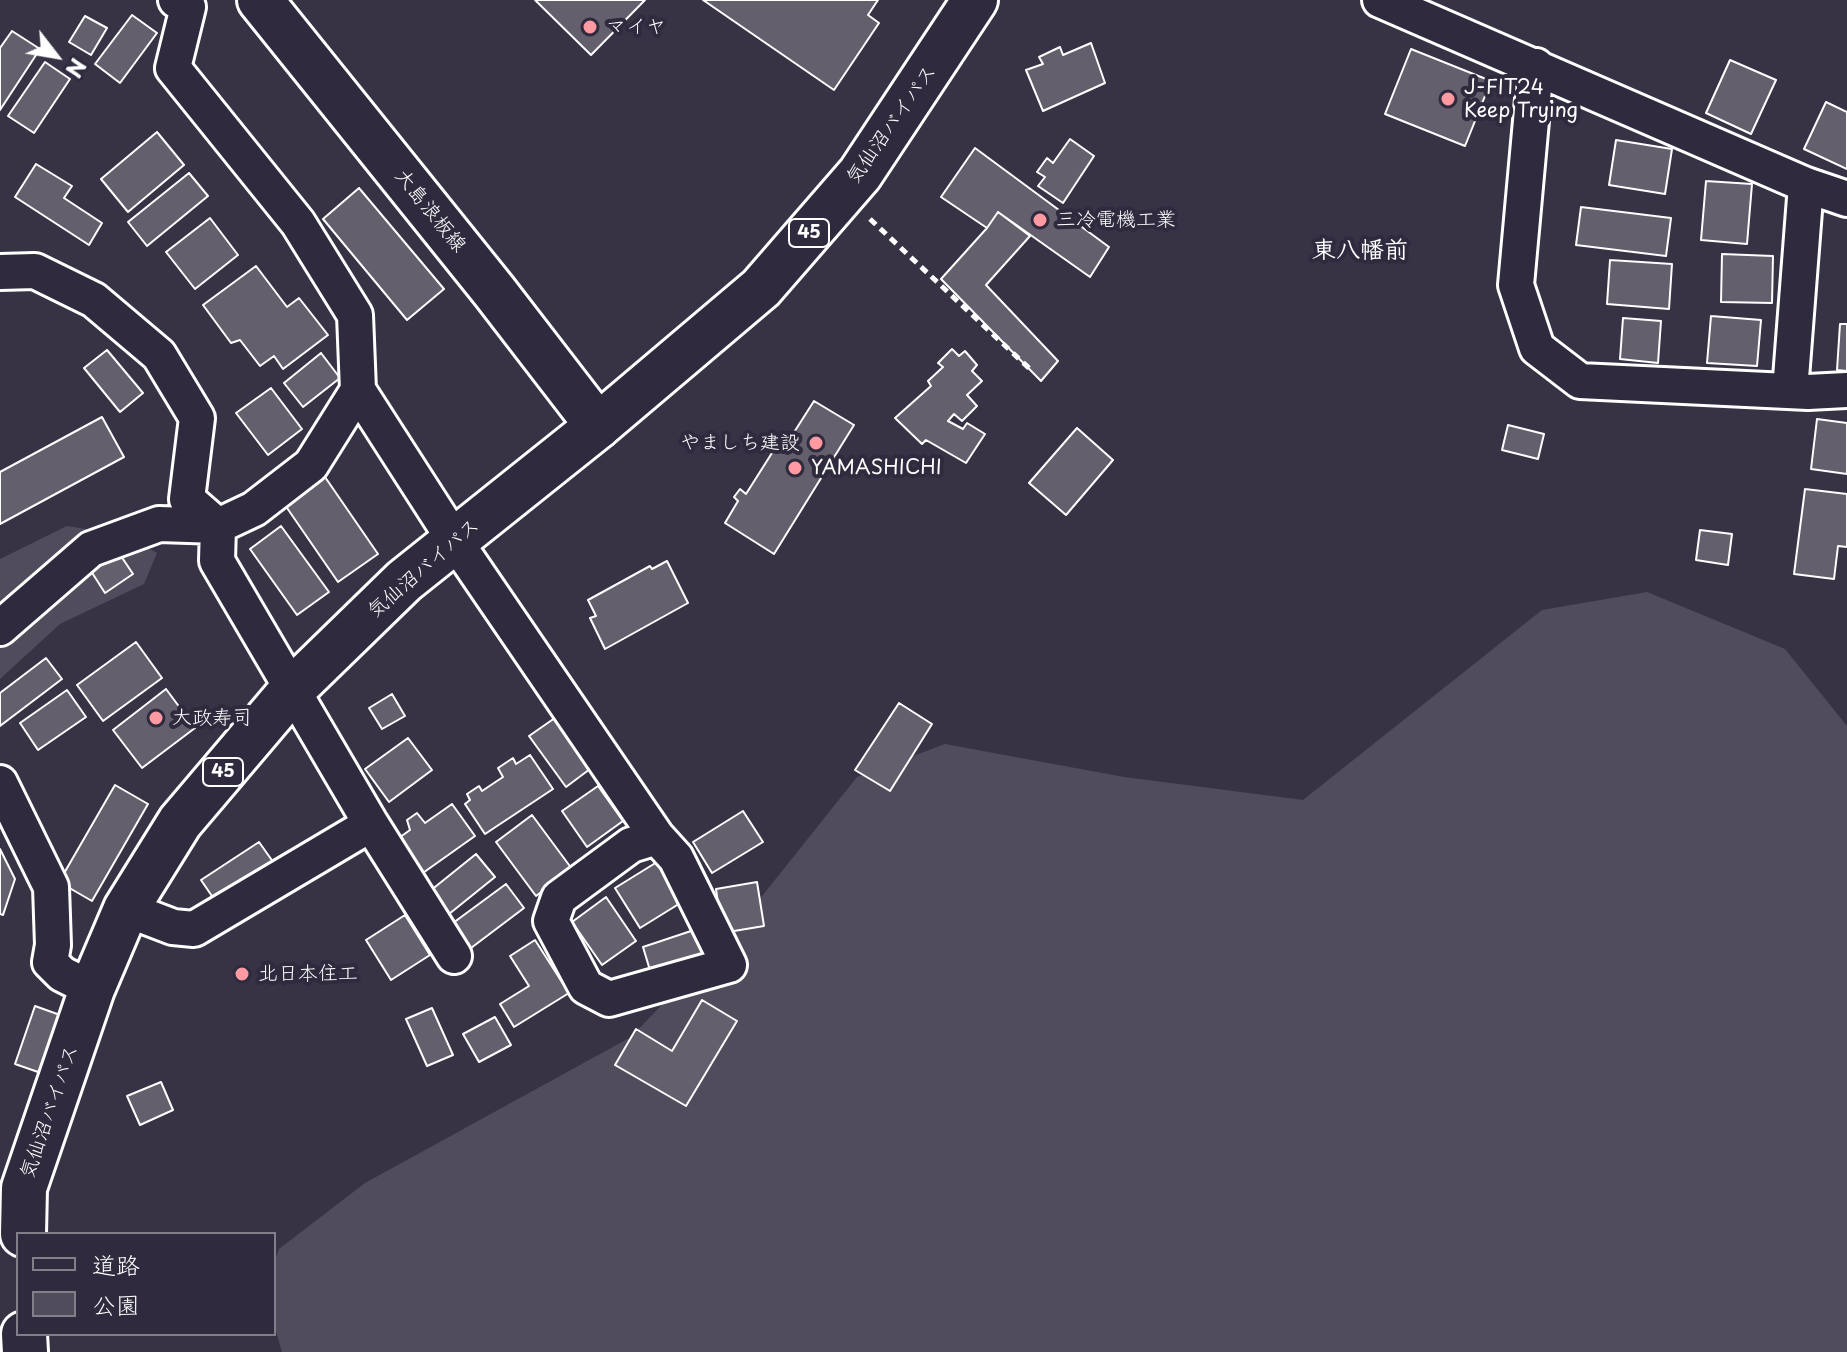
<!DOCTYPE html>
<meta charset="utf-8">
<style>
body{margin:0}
#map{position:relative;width:1847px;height:1352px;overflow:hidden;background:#373345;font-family:"Playpen Sans","Klee One",sans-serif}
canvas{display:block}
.legend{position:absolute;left:16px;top:1232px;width:260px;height:104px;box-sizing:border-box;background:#2f2a3d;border:2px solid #827f8b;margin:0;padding:10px 14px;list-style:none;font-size:24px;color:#fff}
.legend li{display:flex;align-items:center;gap:16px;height:40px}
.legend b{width:40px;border:2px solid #827f8b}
.north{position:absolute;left:16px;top:16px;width:80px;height:80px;-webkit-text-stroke:6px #2f2a3d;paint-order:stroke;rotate:121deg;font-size:22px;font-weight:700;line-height:32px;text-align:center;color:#fff}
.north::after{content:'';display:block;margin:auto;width:28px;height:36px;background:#fff;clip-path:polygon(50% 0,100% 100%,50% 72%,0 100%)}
</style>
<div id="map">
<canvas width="1847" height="1352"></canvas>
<ul class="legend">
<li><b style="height:10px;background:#2f2a3d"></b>道路</li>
<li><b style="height:22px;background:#514c5c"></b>公園</li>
</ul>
<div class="north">N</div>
</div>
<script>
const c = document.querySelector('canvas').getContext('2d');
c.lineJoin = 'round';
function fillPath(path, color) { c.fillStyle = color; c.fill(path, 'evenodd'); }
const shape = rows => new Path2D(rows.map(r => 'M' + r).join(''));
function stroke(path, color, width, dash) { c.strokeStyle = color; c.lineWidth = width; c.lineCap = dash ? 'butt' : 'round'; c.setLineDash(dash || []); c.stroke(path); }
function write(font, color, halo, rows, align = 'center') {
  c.font = font + ' "Playpen Sans","Klee One",sans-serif'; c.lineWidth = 8; c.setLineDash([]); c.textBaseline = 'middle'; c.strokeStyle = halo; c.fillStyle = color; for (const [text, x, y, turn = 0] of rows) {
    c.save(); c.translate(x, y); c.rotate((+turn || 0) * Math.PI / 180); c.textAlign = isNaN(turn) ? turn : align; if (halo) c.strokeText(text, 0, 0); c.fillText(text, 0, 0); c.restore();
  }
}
fillPath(shape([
 [67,526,125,535,157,553,144,584,60,624,0,679,0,559],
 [1647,592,1785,649,1847,726,1847,1352,282,1352,274,1324,274,1263,279,1249,365,1183,631,1037,743,920,857,777,945,744,1124,777,1303,800,1542,610]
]), '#514c5c');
const building = shape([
 [535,0,645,0,591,55,535,0],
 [703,0,878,0,868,15,879,23,834,90,703,0],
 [132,15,157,33,120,83,95,64,132,15],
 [85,16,107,28,91,55,69,42,85,16],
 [12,31,40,49,0,110,0,48,12,31],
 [1091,43,1105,83,1043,111,1026,70,1043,64,1039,57,1060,47,1063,55,1091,43],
 [1411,49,1491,81,1465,146,1385,114,1411,49],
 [1730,60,1776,80,1751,134,1706,113,1730,60],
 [45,62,70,79,34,133,8,116,45,62],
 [1826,102,1847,112,1847,169,1804,149,1826,102],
 [157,132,184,165,128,212,101,179,157,132],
 [1070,139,1094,156,1063,203,1038,186,1045,177,1037,172,1047,158,1053,163,1070,139],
 [1616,140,1672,149,1665,194,1609,185,1616,140],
 [975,148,1109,247,1090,277,998,212,987,228,941,197,975,148],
 [36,164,72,186,64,198,102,223,89,245,15,197,36,164],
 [189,173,208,196,147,246,128,222,189,173],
 [1706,181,1752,184,1747,244,1701,240,1706,181],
 [359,188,444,289,407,320,323,219,359,188],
 [1581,207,1671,218,1666,256,1576,245,1581,207],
 [998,212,1030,236,986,285,1058,361,1041,381,941,279,987,228,998,212],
 [210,218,238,255,195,289,166,252,210,218],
 [1722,254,1773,256,1772,303,1721,302,1722,254],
 [1610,260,1672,264,1669,309,1607,304,1610,260],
 [256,266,287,307,299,298,328,335,283,369,274,356,260,366,240,340,231,343,203,305,256,266],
 [1711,316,1761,320,1757,366,1707,363,1711,316],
 [1623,318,1661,321,1658,363,1620,359,1623,318],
 [1840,324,1847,324,1847,371,1837,370,1840,324],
 [952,349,959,356,965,351,977,365,972,371,982,381,967,395,977,406,962,421,954,414,948,421,963,429,967,423,985,434,966,463,926,440,922,444,895,418,931,386,928,381,943,367,938,363,952,349],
 [107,350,143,393,120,412,84,368,107,350],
 [321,353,340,378,303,407,284,383,321,353],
 [271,388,302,429,268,455,236,413,271,388],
 [814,401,854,425,774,554,725,523,738,501,734,497,740,489,746,494,777,445,784,448,814,401],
 [102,417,124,457,0,524,0,472,102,417],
 [1817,419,1847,423,1847,474,1811,469,1817,419],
 [1508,425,1544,434,1538,459,1502,450,1508,425],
 [1077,428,1113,460,1066,515,1029,483,1077,428],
 [325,477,378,554,338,582,285,505,325,477],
 [1805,489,1847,494,1847,547,1838,546,1834,579,1794,574,1805,489],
 [281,526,329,592,297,615,250,549,281,526],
 [1700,530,1732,534,1728,565,1696,560,1700,530],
 [117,550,133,574,105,593,89,568,117,550],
 [667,561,688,603,605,649,590,618,596,616,588,600,650,566,652,569,667,561],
 [136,642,162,678,103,721,77,685,136,642],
 [46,658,62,679,0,726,0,693,46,658],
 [166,689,195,728,142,768,113,730,166,689],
 [67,690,86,717,38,750,20,723,67,690],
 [392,694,405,716,382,729,369,708,392,694],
 [899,703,932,724,890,791,855,770,899,703],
 [562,713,598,763,566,787,529,736,562,713],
 [408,738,432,770,389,802,365,769,408,738],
 [530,755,553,789,485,834,465,804,470,800,467,794,479,786,482,791,503,777,498,768,513,758,516,764,530,755],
 [115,785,148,804,92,901,59,882,115,785],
 [598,786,623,821,587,847,562,811,598,786],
 [452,804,475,836,420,875,396,840,410,830,407,820,417,813,425,823,452,804],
 [743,811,763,842,712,873,693,842,743,811],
 [532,815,572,869,536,896,496,842,532,815],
 [259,842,276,866,218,905,201,880,259,842],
 [0,849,15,879,3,915,0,914,0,849],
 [476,854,495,877,449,914,430,891,476,854],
 [657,862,682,902,640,928,615,888,657,862],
 [757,882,764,926,722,933,716,889,757,882],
 [506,884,524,908,471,948,453,923,506,884],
 [606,897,636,941,602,965,572,922,606,897],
 [405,915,430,955,391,980,366,940,405,915],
 [703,927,713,957,652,977,643,947,703,927],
 [535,940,569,993,514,1027,500,1004,529,986,510,956,535,940],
 [702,1000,737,1021,686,1106,615,1065,636,1029,672,1051,702,1000],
 [35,1006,60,1015,41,1073,15,1064,35,1006],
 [432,1008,453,1055,427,1066,406,1019,432,1008],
 [495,1017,511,1045,479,1062,463,1034,495,1017],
 [161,1082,173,1110,140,1125,127,1096,161,1082]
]);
fillPath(building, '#635f6d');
stroke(building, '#fff', 2);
const minor = shape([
 [1380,0,1806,185,1847,199],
 [1536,66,1516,285,1537,348,1580,381,1808,392,1847,390],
 [0,272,35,271,94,300,159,355,197,418,187,499,218,526,254,509,311,465,358,390,355,315,298,223,173,68,188,7,176,0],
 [358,390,455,541,657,837,676,858,729,965,609,999,586,987,551,921,559,898,631,845,657,837],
 [1790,391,1806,185],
 [0,628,91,549,159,524,218,526,217,561,371,824,454,956],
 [0,783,51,887,53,945,50,962,62,974,92,989],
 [126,909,173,927,194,929,371,824]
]);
const major = shape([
 [260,0,494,291,598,426]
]);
const highway = shape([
 [23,1234,24,1188,92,989,126,909,180,822,292,690,404,581,598,426,761,288,860,174,975,0],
 [24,1334,25,1352]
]);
stroke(minor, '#fff', 40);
stroke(major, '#fff', 50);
stroke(highway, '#fff', 50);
stroke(shape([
 [870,219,1031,370]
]), '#fff', 5, [8, 6]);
stroke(minor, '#2f2a3d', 34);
stroke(major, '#2f2a3d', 44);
stroke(highway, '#2f2a3d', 44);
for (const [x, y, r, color] of [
 [590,27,8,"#ff9aa2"],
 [1448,99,8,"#ff9aa2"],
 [1040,220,8,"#ff9aa2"],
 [816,443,8,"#ff9aa2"],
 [795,468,8,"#ff9aa2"],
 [156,718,8,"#ff9aa2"],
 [242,974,8,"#ff9aa2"]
]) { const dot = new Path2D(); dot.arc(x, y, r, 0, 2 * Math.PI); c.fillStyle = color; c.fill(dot); stroke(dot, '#2f2a3d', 3); }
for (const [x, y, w] of [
 [809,233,40],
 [223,772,40]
]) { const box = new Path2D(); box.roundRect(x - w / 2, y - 14, w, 28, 6); c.fillStyle = '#2f2a3d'; c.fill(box); stroke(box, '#fff', 2); }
write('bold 18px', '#fff', null, [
 ["45",809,233],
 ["45",223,772]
]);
write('20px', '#fff', '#2f2a3d', [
 ["マイヤ",606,27],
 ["J-FIT24",1464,88],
 ["Keep Trying",1464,111],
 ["三冷電機工業",1056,220],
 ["やましち建設",800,443,"right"],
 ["YAMASHICHI",811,468],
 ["大政寿司",172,718],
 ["北日本住工",258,974]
], 'left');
write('20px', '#fff', '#2f2a3d', [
 ["気仙沼バイパス",892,125,-55],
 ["大島浪板線",430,211,51],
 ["気仙沼バイパス",424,569,-41],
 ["気仙沼バイパス",50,1112,-71]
]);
write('bold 24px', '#fff', '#2f2a3d', [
 ["東八幡前",1360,251]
]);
</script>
